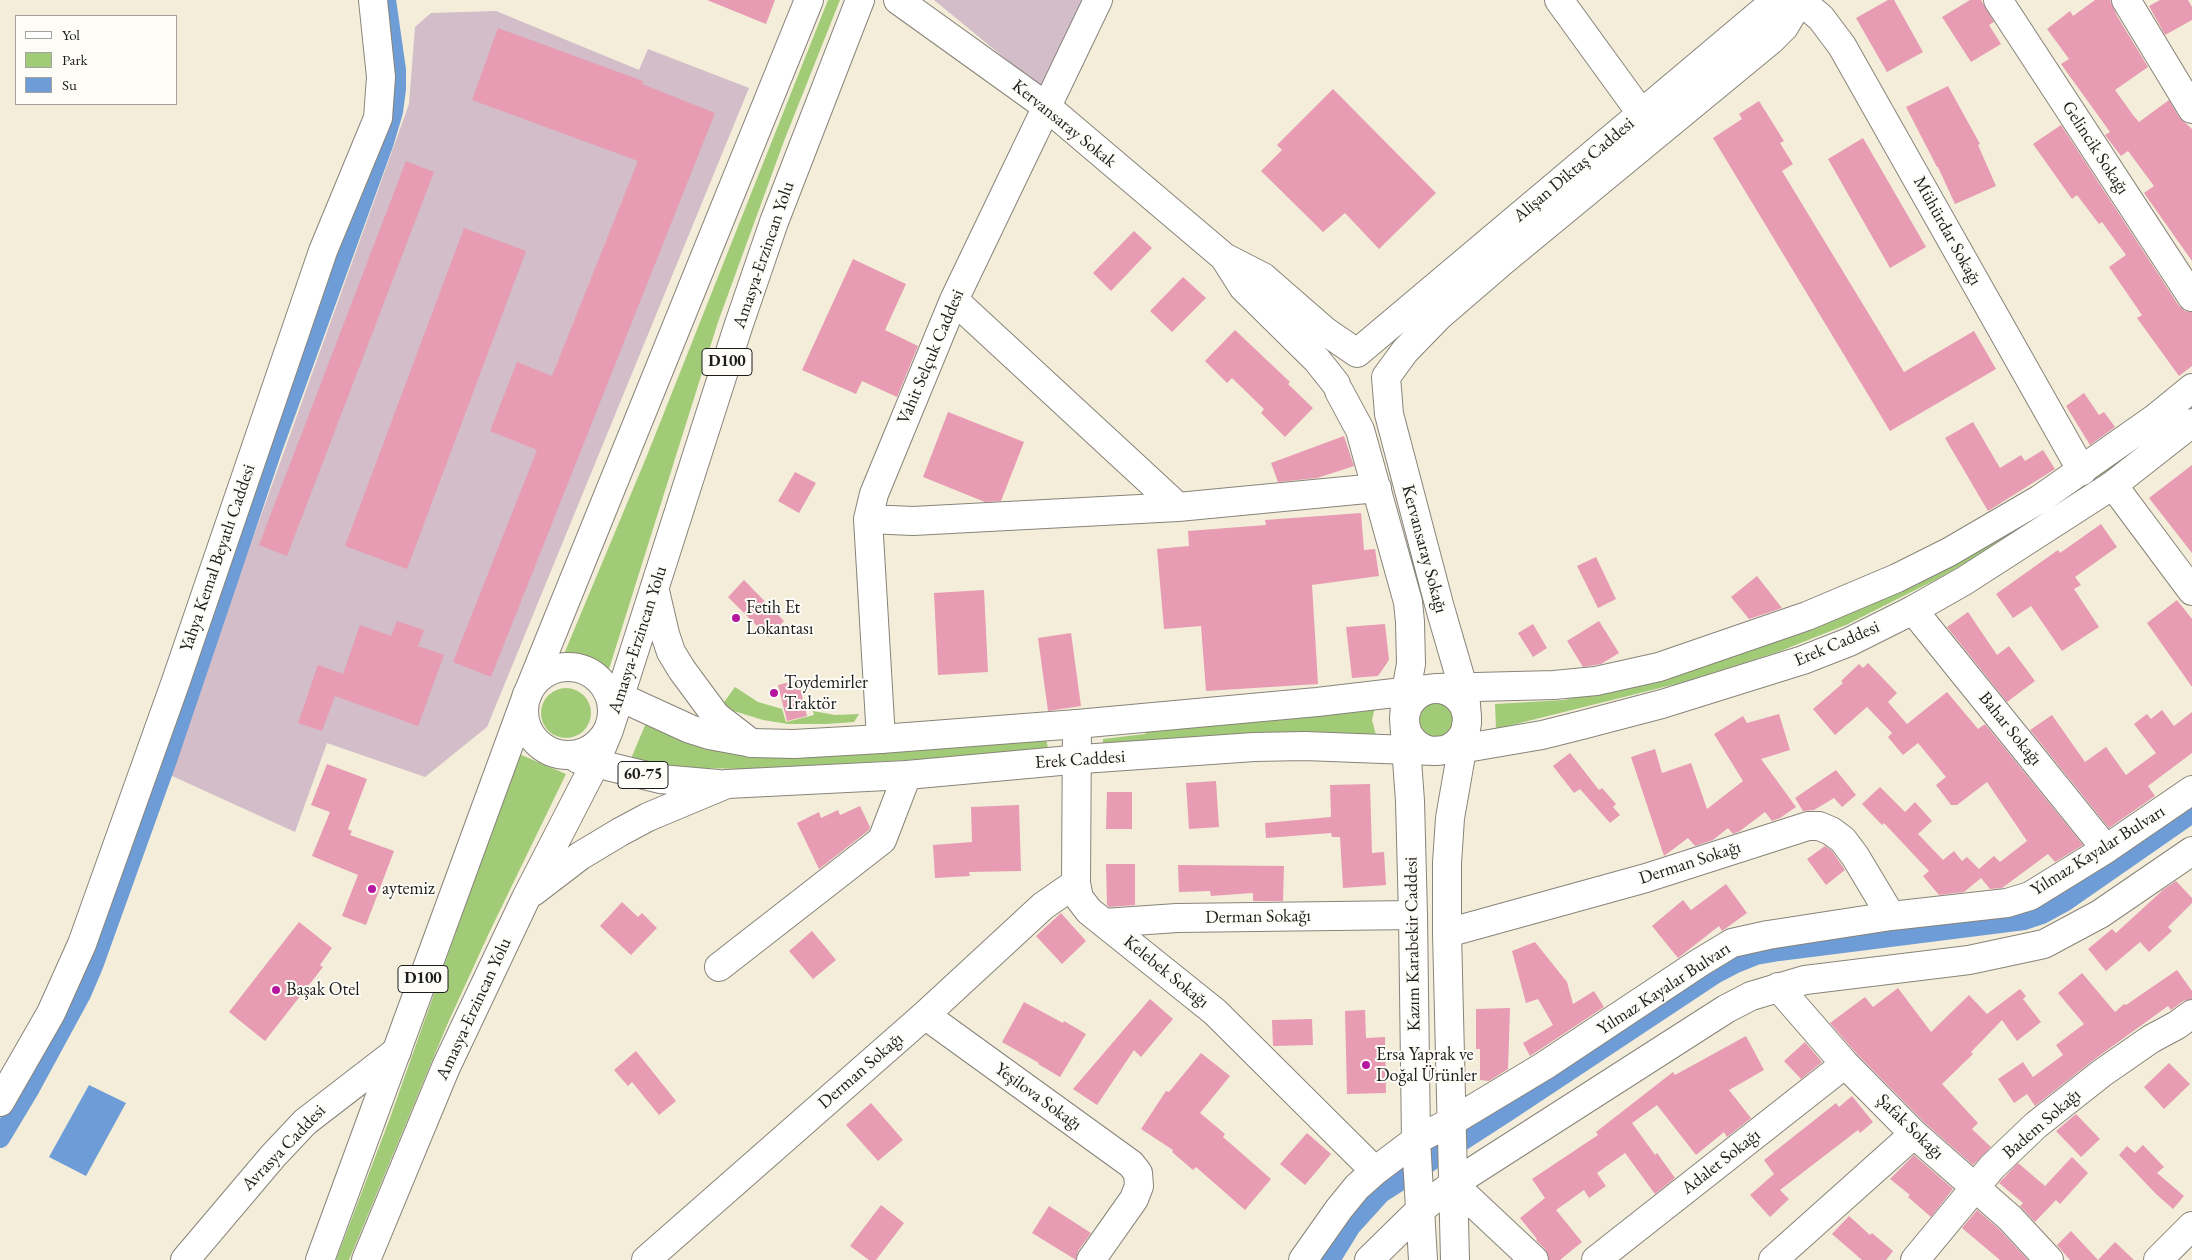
<!DOCTYPE html>
<meta charset="utf-8">
<style>
body{margin:0}
#map{position:relative;width:2192px;height:1260px;overflow:hidden;background:#f3edd9;font-family:"EB Garamond",serif}
canvas{display:block}
.legend{position:absolute;left:15px;top:15px;width:162px;height:90px;box-sizing:border-box;background:#fdfcf7;border:1px solid #a3a29f;margin:0;padding:6px 9px;list-style:none;font-size:15px;color:#1c1c1c}
.legend li{display:flex;align-items:center;gap:10px;height:25px}
.legend b{width:25px;border:1px solid #a3a29f}
</style>
<div id="map">
<canvas width="2192" height="1260"></canvas>
<ul class="legend">
<li><b style="height:6px;background:#fff"></b>Yol</li>
<li><b style="height:14px;background:#a2cb77"></b>Park</li>
<li><b style="height:14px;background:#6e9cd6"></b>Su</li>
</ul>
</div>
<script>
const c = document.querySelector('canvas').getContext('2d');
c.lineJoin = 'round';
function fillPath(path, color) { c.fillStyle = color; c.fill(path, 'evenodd'); }
const shape = rows => new Path2D(rows.map(r => 'M' + r).join(''));
function stroke(path, color, width, dash) { c.strokeStyle = color; c.lineWidth = width; c.lineCap = dash ? 'butt' : 'round'; c.setLineDash(dash || []); c.stroke(path); }
function write(font, color, halo, rows, align = 'center') {
  c.font = font + ' "EB Garamond",serif'; c.lineWidth = 4; c.setLineDash([]); c.textBaseline = 'middle'; c.strokeStyle = halo; c.fillStyle = color; for (const [text, x, y, turn = 0] of rows) {
    c.save(); c.translate(x, y); c.rotate((+turn || 0) * Math.PI / 180); c.textAlign = isNaN(turn) ? turn : align; if (halo) c.strokeText(text, 0, 0); c.fillText(text, 0, 0); c.restore();
  }
}
fillPath(shape([
 [934,0,1083,0,1041,88],
 [496,11,639,70,648,49,749,88,487,727,425,777,327,743,295,832,170,775,249,549,409,104,415,27,431,13]
]), '#d2bdc8');
fillPath(shape([
 [828,0,840,0,784,141,718,322,609,669,589,658,564,654,646,458],
 [2192,403,2192,409,2086,487,1991,548,1939,578,1846,625,1778,652,1684,682,1496,729,1495,704,1564,700,1679,674,1812,629,1867,605],
 [735,687,758,702,782,709,786,722,814,715,813,711,835,715,859,714,854,722,826,724,788,724,763,720,734,711,722,705],
 '541 713a25 25 0 1 1 50 0a25 25 0 1 1-50 0Z',
 '1415 719a20 20 0 1 1 40 0a20 20 0 1 1-40 0Z',
 [1375,707,1372,720,1376,735,1291,732,1103,743,1103,739,1145,734,1150,729,1274,720],
 [646,723,663,731,1046,738,1048,748,963,757,742,769,661,767,630,761],
 [519,754,566,774,489,933,447,1025,349,1260,336,1260,390,1118]
]), '#a2cb77');
fillPath(shape([
 [89,1085,126,1103,86,1176,49,1157]
]), '#6e9cd6');
stroke(shape([
 [0,1138,30,1088,81,994,93,966,167,760,273,447,384,142,393,112,396,89,396,70,386,0],
 [1330,1260,1351,1226,1381,1193,1505,1113,1715,974,1736,963,1756,955,1779,951,2024,920,2042,914,2064,902,2192,813]
]), '#6e9cd6', 20);
fillPath(shape([
 [707,0,775,0,766,24],
 [1888,0,1894,0,1923,52,1887,72,1856,18],
 [1970,0,1981,0,1994,22,1989,25,2001,44,1971,62,1942,17],
 [2095,0,2110,0,2117,16,2148,67,2115,90,2133,115,2139,122,2169,100,2179,117,2192,129,2192,261,2144,193,2154,186,2128,151,2121,156,2105,135,2110,132,2061,64,2069,59,2047,29,2070,11,2073,16],
 [2160,0,2188,0,2192,7,2192,20,2165,35,2149,6],
 [498,28,643,81,642,84,715,113,491,677,453,662,537,450,490,431,517,362,552,376,638,161,472,100],
 [1948,86,1980,144,1978,145,1996,186,1955,204,1938,167,1937,167,1906,107],
 [1333,89,1436,193,1379,249,1345,213,1323,232,1261,171,1282,150,1277,145],
 [1759,101,1784,141,1780,143,1793,164,1782,171,1904,372,1974,331,1996,369,1890,431,1713,138,1742,119,1739,114],
 [2061,125,2179,306,2185,311,2192,312,2192,366,2179,376,2137,318,2142,315,2109,267,2126,255,2102,222,2099,224,2077,195,2072,199,2033,144],
 [1863,138,1926,247,1890,268,1828,159],
 [406,161,434,172,287,556,259,545],
 [464,228,526,251,407,569,345,546],
 [1134,231,1152,248,1111,291,1093,273],
 [853,259,906,284,885,330,918,346,897,397,862,381,856,394,802,370],
 [1183,277,1206,298,1172,332,1150,311],
 [1235,330,1290,382,1288,384,1313,408,1285,437,1261,413,1264,409,1232,378,1227,383,1205,361],
 [2084,393,2099,415,2104,412,2115,427,2090,445,2066,406],
 [948,412,1024,442,1001,501,985,502,923,477],
 [1973,422,2000,468,2021,455,2025,461,2043,450,2055,469,1988,511,1945,438],
 [1344,436,1354,466,1317,478,1278,482,1271,463],
 [2192,465,2192,553,2149,498],
 [795,472,816,483,799,513,778,501],
 [1361,513,1364,550,1375,549,1379,576,1312,585,1318,684,1206,691,1201,626,1164,629,1157,549,1189,546,1188,531,1266,525,1265,520],
 [2101,524,2117,547,2075,577,2081,585,2074,589,2099,627,2062,651,2031,606,2013,618,1996,594,2058,550,2060,553],
 [1596,557,1616,599,1598,608,1577,566],
 [1757,576,1782,608,1749,619,1731,597],
 [744,580,784,621,768,637,728,597],
 [984,590,988,672,938,675,934,593],
 [2177,600,2192,619,2192,687,2147,623],
 [1968,612,1997,655,2009,646,2035,681,2007,702,1947,627],
 [397,621,424,630,418,646,444,655,418,726,335,696,322,731,298,723,318,665,343,674,360,625,391,636],
 [1599,621,1619,653,1601,664,1583,667,1567,641],
 [1385,624,1389,660,1378,676,1352,678,1346,627],
 [1533,624,1547,648,1533,657,1518,633],
 [1071,633,1081,706,1048,711,1038,638],
 [1868,663,1897,693,1888,702,1907,724,1947,692,1978,729,1985,724,2083,845,2055,862,2048,854,2002,888,1990,889,1981,878,1964,892,1939,895,1923,876,1929,871,1884,823,1882,825,1862,804,1880,787,1905,812,1915,802,1932,821,1918,834,1943,860,1954,851,1962,861,1967,857,1979,869,1994,856,2000,862,2027,841,1987,782,1957,805,1951,805,1936,785,1946,777,1918,743,1903,755,1888,737,1892,733,1867,707,1835,735,1813,709,1843,683,1841,681,1859,664,1863,668],
 [798,680,807,716,787,721,778,685],
 [2162,710,2174,726,2192,712,2192,753,2148,786,2155,796,2109,828,2030,730,2052,715,2085,762,2106,747,2126,775,2156,753,2134,724,2147,714,2151,719],
 [1779,714,1790,750,1761,759,1796,807,1780,818,1772,821,1765,812,1740,831,1733,834,1728,828,1713,840,1695,846,1688,838,1664,856,1631,757,1655,749,1662,773,1691,763,1707,809,1743,781,1714,734,1743,716,1747,723],
 [1570,753,1599,790,1602,788,1616,804,1613,807,1620,815,1610,823,1580,789,1574,793,1553,766],
 [327,764,367,779,348,829,352,831,350,835,394,851,366,925,342,916,358,875,312,856,330,812,311,805],
 [1836,770,1856,795,1842,807,1834,798,1814,810,1803,811,1795,798],
 [1216,781,1219,827,1189,829,1186,783],
 [1370,784,1372,853,1384,852,1386,885,1343,888,1340,837,1332,837,1331,833,1266,838,1265,823,1331,817,1330,785],
 [1107,792,1132,792,1132,829,1106,829],
 [1019,805,1021,871,969,872,970,876,935,878,933,845,972,842,971,807],
 [860,806,870,827,869,830,819,869,797,823,819,812,821,818,838,810,840,815],
 [1825,846,1832,851,1845,870,1826,885,1807,859],
 [1106,864,1135,864,1135,905,1109,907,1107,905],
 [1178,865,1284,866,1283,901,1253,901,1253,893,1211,896,1210,891,1179,892],
 [2176,881,2192,898,2192,903,2168,927,2172,931,2149,952,2140,942,2106,971,2088,949,2112,929,2116,933,2164,889],
 [1726,884,1747,913,1722,931,1719,926,1678,958,1652,926,1683,900,1691,910],
 [622,902,638,917,642,913,657,928,631,955,600,926],
 [1061,913,1086,941,1062,964,1036,936],
 [299,922,332,948,320,965,323,967,265,1041,229,1012],
 [812,931,836,960,813,979,789,951],
 [1535,942,1567,982,1573,1004,1594,991,1604,1007,1530,1056,1523,1043,1553,1025,1538,999,1526,1003,1512,951],
 [2177,970,2192,991,2192,999,2183,1001,2171,1010,2168,1006,2092,1061,2035,1106,2027,1094,2014,1103,1998,1079,2023,1062,2033,1077,2063,1055,2056,1045,2084,1024,2058,993,2082,973,2115,1012,2124,1004,2126,1005],
 [1898,988,1931,1032,1969,995,1987,1014,2020,989,2026,996,2023,999,2041,1022,2017,1041,2002,1020,1971,1052,1973,1054,1942,1084,1978,1123,1972,1129,1991,1147,1973,1165,1925,1123,1856,1053,1830,1023,1865,997,1873,1007],
 [1150,999,1173,1019,1141,1057,1134,1050,1097,1105,1073,1089],
 [1024,1002,1063,1023,1064,1021,1086,1034,1060,1077,1038,1064,1039,1063,1002,1042],
 [1510,1008,1508,1069,1489,1081,1480,1080,1480,1049,1476,1049,1476,1009],
 [1365,1010,1366,1038,1385,1037,1386,1093,1347,1094,1345,1011],
 [1312,1019,1313,1045,1273,1046,1272,1020],
 [1746,1036,1764,1070,1729,1090,1751,1118,1727,1137,1724,1132,1696,1155,1657,1105,1632,1123,1655,1155,1657,1153,1675,1178,1655,1194,1625,1153,1597,1173,1606,1186,1589,1198,1584,1190,1556,1210,1582,1242,1560,1260,1549,1260,1545,1249,1536,1240,1537,1239,1520,1218,1545,1198,1532,1179,1598,1135,1596,1132,1673,1072,1675,1075],
 [1805,1042,1822,1062,1801,1079,1784,1061],
 [636,1051,676,1101,659,1115,632,1082,628,1086,614,1070],
 [1201,1053,1230,1076,1200,1113,1225,1134,1223,1137,1271,1179,1245,1210,1196,1167,1193,1170,1172,1152,1173,1150,1141,1129,1166,1091,1169,1092],
 [2169,1063,2190,1084,2164,1109,2144,1087],
 [1852,1096,1873,1122,1860,1133,1858,1130,1780,1190,1789,1199,1770,1217,1750,1195,1774,1174,1764,1160,1836,1103,1839,1107],
 [871,1103,903,1140,878,1161,846,1125],
 [2076,1114,2100,1139,2081,1157,2056,1131],
 [1307,1133,1331,1154,1305,1185,1280,1164],
 [2143,1145,2164,1167,2157,1173,2184,1196,2173,1209,2156,1194,2119,1155,2127,1146,2135,1153],
 [1914,1155,1953,1189,1931,1217,1908,1197,1910,1195,1890,1179],
 [2072,1157,2088,1173,2060,1204,2056,1200,2035,1222,2020,1206,2023,1203,1999,1183,2018,1163,2045,1186],
 [881,1205,904,1223,876,1260,869,1260,850,1246],
 [1049,1206,1091,1233,1078,1251,1076,1260,1032,1233],
 [1977,1210,1999,1229,2028,1260,2000,1260,1962,1228],
 [1849,1216,1870,1235,1872,1233,1893,1251,1886,1260,1862,1260,1832,1234],
 [2071,1231,2098,1260,2115,1242,2134,1260,2070,1260,2057,1245]
]), '#e79cb3');
const minor = shape([
 [898,0,1047,107,1224,257,1243,287,1317,360,1336,384],
 [1559,0,1641,113],
 [1800,0,1821,18,1842,46,2082,471],
 [1998,0,2192,297],
 [2126,0,2192,109],
 [1224,257,1263,277,1325,331,1357,353,1762,12,1776,4,1798,0],
 [954,300,1178,507],
 [1339,391,1360,430,1408,602,1410,622,1411,664,1406,691,1404,719,1410,801,1413,915,1416,1140,1423,1260],
 [2113,485,2192,591],
 [868,519,913,521,1178,507,1377,488],
 [1913,610,2106,849],
 [1077,724,1076,883,1079,898,1089,911,1215,1012,1375,1171],
 [881,739,868,519,874,494,954,300,1098,0],
 [1104,923,1177,918,1413,915],
 [1447,933,1646,878,1808,826,1819,826,1831,831,1843,840,1855,856,1891,916],
 [719,967,882,840,907,775],
 [1778,987,1845,1064,1914,1134,2010,1218,2049,1260],
 [925,1015,1131,1164,1138,1173,1139,1186,1134,1199,1091,1260],
 [0,1102,51,1013,82,944,176,681,323,251,378,118,381,77,373,0],
 [1453,1184,1534,1260],
 [185,1260,273,1156,305,1122,397,1051],
 [646,1260,925,1015,1043,906,1076,883],
 [1303,1260,1339,1209,1357,1187,1375,1171,1416,1140,1451,1122,1544,1066,1699,963,1732,943,1768,935,1891,916,2007,903,2030,896,2106,849,2192,790],
 [1369,1260,1420,1210,1453,1184,1726,1009,1751,996,1805,980,1969,960,2044,944,2100,914,2192,851],
 [1455,1260,1447,933,1447,863,1450,818,1467,721,1466,704,1463,687,1440,608,1389,414,1386,377,1405,351,1438,317,1503,261,1771,40,1784,27,1800,0],
 [1596,1260,1845,1064],
 [1773,1260,1914,1134],
 [1915,1260,1992,1167,2036,1125,2102,1073,2151,1039,2177,1025,2192,1014],
 [2158,1260,2192,1226]
]);
const major = shape([
 '1405 720a31 31 0 1 1 62 0a31 31 0 1 1-62 0Z',
 [751,743,794,744,881,739,1077,724,1317,702,1437,688,1554,685,1596,681,1659,667,1807,616,1897,578,1949,552,2040,499,2154,419,2192,388],
 [727,784,907,775,1082,759,1254,747,1305,746,1434,751,1466,748,1542,735,1582,725,1662,704,1803,660,1849,642,1913,610,1964,581,2113,485,2192,423]
]);
const highway = shape([
 [655,591,665,634,671,652,682,670,716,716,751,743],
 '524 711a44 44 0 1 1 88 0a44 44 0 1 1-88 0Z',
 [607,691,690,729,709,735,747,742],
 [578,759,660,779,718,784],
 [533,892,580,856,620,832,648,817,727,784],
 [320,1260,526,698,809,0],
 [366,1260,446,1067,526,898,595,764,609,730,738,327,774,222,860,0]
]);
stroke(minor, '#88847a', 30);
stroke(major, '#88847a', 30);
stroke(highway, '#88847a', 30);
stroke(minor, '#fff', 28);
stroke(major, '#fff', 28);
stroke(highway, '#fff', 28);
for (const [x, y, r, color] of [
 [736,618,5,"#b5179e"],
 [774,693,5,"#b5179e"],
 [372,889,5,"#b5179e"],
 [276,990,5,"#b5179e"],
 [1366,1065,5,"#b5179e"]
]) { const dot = new Path2D(); dot.arc(x, y, r, 0, 2 * Math.PI); c.fillStyle = color; c.fill(dot); stroke(dot, '#fdfcf7', 2); }
for (const [x, y, w] of [
 [727,362,50],
 [643,775,50],
 [423,979,50]
]) { const box = new Path2D(); box.roundRect(x - w / 2, y - 13.5, w, 27, 4); c.fillStyle = '#fdfcf7'; c.fill(box); stroke(box, '#1c1c1c', 1); }
write('bold 16px', '#1c1c1c', null, [
 ["D100",727,362],
 ["60-75",643,775],
 ["D100",423,979]
]);
write('18px', '#1c1c1c', '#fdfcf7', [
 ["Kervansaray Sokak",1064,124,39],
 ["Gelincik Sokağı",2095,148,57],
 ["Alişan Diktaş Caddesi",1574,170,-40],
 ["Mühürdar Sokağı",1947,231,61],
 ["Amasya-Erzincan Yolu",764,255,-71],
 ["Vahit Selçuk Caddesi",931,357,-67],
 ["Kervansaray Sokağı",1424,549,75],
 ["Yahya Kemal Beyatlı Caddesi",218,558,-71],
 ["Amasya-Erzincan Yolu",638,640,-72],
 ["Erek Caddesi",1837,644,-23],
 ["Bahar Sokağı",2010,729,51],
 ["Erek Caddesi",1080,760,-4],
 ["Yılmaz Kayalar Bulvarı",2098,851,-32],
 ["Derman Sokağı",1690,863,-18],
 ["Derman Sokağı",1258,917,-1],
 ["Kazım Karabekir Caddesi",1413,944,-91],
 ["Kelebek Sokağı",1166,972,39],
 ["Yılmaz Kayalar Bulvarı",1664,989,-33],
 ["Amasya-Erzincan Yolu",474,1009,-65],
 ["Derman Sokağı",861,1071,-41],
 ["Yeşilova Sokağı",1038,1097,36],
 ["Badem Sokağı",2042,1124,-41],
 ["Şafak Sokağı",1910,1127,44],
 ["Avrasya Caddesi",284,1148,-46],
 ["Adalet Sokağı",1721,1162,-38]
]);
write('18px', '#1c1c1c', '#fdfcf7', [
 ["Fetih Et",746,608],
 ["Lokantası",746,629],
 ["Toydemirler",784,683],
 ["Traktör",784,704],
 ["aytemiz",382,889],
 ["Başak Otel",286,990],
 ["Ersa Yaprak ve",1376,1055],
 ["Doğal Ürünler",1376,1076]
], 'left');
</script>
